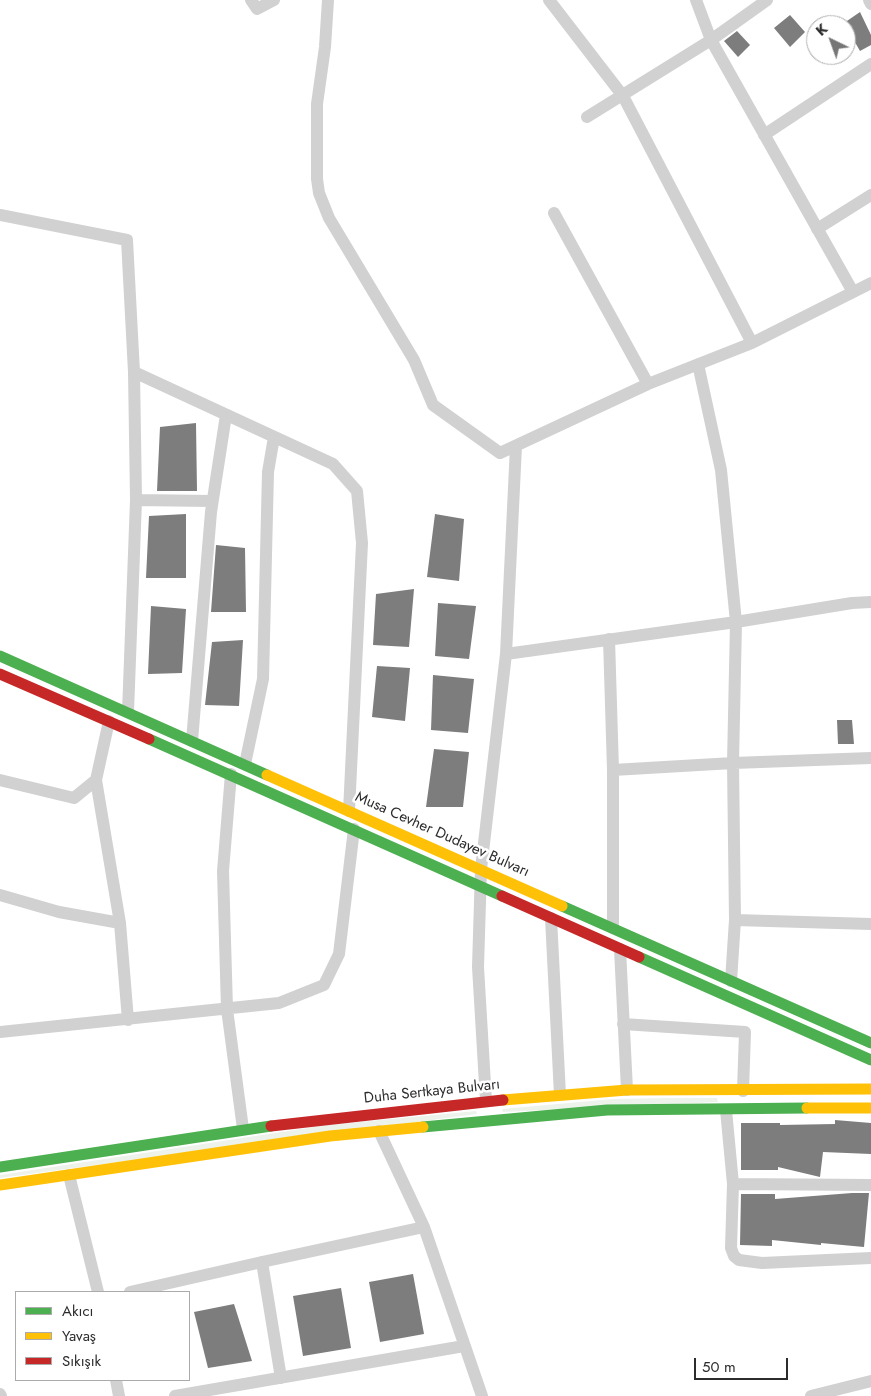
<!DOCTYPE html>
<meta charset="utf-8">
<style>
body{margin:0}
#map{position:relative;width:871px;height:1396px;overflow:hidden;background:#fff;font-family:Jost,sans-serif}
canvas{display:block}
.legend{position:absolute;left:15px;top:1291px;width:175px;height:90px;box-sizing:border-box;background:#fff;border:1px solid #ababab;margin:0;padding:6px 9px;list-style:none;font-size:15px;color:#2c2c2c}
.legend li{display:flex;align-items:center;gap:10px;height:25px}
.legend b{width:25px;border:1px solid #ababab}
.north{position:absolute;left:806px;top:15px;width:50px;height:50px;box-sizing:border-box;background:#fff;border:1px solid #ababab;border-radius:50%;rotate:318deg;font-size:14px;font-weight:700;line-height:20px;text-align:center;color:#2c2c2c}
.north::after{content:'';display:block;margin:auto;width:18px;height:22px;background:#767676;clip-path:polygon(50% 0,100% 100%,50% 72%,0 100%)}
.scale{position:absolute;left:694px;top:1358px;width:94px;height:22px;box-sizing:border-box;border:2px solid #2c2c2c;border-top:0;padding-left:6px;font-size:15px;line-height:18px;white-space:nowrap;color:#2c2c2c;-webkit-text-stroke:4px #fff;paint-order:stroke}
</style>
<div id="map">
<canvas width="871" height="1396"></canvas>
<ul class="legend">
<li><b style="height:6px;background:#4caf50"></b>Akıcı</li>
<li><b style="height:6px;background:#ffc107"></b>Yavaş</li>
<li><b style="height:6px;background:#c62828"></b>Sıkışık</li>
</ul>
<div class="north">K</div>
<div class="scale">50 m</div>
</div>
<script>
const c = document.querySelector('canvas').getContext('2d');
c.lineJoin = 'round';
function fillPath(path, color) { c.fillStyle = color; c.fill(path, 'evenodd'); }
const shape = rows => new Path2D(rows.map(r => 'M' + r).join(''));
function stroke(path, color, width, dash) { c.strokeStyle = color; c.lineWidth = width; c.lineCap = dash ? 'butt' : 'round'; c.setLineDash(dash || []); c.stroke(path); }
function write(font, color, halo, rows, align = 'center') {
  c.font = font + ' Jost,sans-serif'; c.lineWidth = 5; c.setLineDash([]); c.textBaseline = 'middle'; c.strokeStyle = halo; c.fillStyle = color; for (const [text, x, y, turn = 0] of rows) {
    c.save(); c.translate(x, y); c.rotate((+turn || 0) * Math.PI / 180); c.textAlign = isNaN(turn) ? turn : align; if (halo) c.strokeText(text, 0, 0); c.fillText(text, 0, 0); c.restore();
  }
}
fillPath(shape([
 [668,1098,717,1098,718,1102,503,1112,502,1109,613,1099],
 [476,1111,477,1114,0,1178,0,1175,327,1125]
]), '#edf3eb');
fillPath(shape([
 [860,12,871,35,871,45,860,51,844,23],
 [790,15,805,32,790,47,774,28],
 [737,31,750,45,738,57,724,41],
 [196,423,197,491,157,491,160,427],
 [186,514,186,578,146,578,149,516],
 [435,514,464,519,459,581,427,577],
 [216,545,245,548,246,612,211,612],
 [414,589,409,647,373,645,376,594],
 [438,603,476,606,469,659,435,656],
 [151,606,186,609,182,673,148,674],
 [243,640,239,706,205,705,212,642],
 [377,666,410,668,405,721,372,717],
 [433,675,474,679,468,733,431,730],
 [837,720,852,720,854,744,838,744],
 [434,749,469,752,463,807,426,807],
 [835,1120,871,1123,871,1154,823,1152,820,1177,778,1167,778,1170,741,1170,741,1123,780,1123,780,1125,835,1124],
 [852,1193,869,1193,864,1247,821,1243,821,1245,772,1240,772,1246,740,1245,741,1194,775,1194,775,1199],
 [413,1274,424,1334,380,1342,369,1282],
 [341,1288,351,1348,303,1356,293,1296],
 [234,1304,252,1361,208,1368,194,1312]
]), '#7d7d7d');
stroke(shape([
 [251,0,257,9,274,0],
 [328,0,325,47,317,104,317,179,319,193,329,218,414,360,433,405,500,453,648,384,752,343,871,283],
 [549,0,623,96,752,343],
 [696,0,711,40,853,292],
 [869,0,871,4],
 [587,117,711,40,767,0],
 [764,135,871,64],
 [554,213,648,384],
 [0,215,127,240,134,372,136,500,128,712],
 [817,229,871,195],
 [698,364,721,470,736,622,733,763,735,920,731,981],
 [134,372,333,464,357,491,362,543,349,811],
 [136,500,212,501],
 [609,639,613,770,613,928],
 [506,654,736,622,852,603,871,602],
 [109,721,96,780,120,923,128,1020],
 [192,741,211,512,226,415],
 [245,764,263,679,268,472,274,437],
 [613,770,733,763,871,758],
 [231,774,223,871,227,1009,243,1129],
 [0,780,74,798,96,780],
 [0,895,59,912,120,923],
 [551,918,560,1095],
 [735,920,871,924],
 [620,949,627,1090],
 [623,1024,745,1032,743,1091],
 [0,1032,279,1003,324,985,339,954,354,829],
 [486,1101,478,967,481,869,506,654,516,446],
 [726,1110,733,1184,731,1248,734,1256,739,1260,762,1263,871,1258],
 [379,1131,424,1227,482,1396],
 [69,1175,98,1292],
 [733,1184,871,1185],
 [262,1262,281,1378],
 [130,1292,262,1262,424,1227],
 [116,1380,119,1396],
 [0,1394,1,1396],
 [175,1396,464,1346],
 [811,1396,871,1381]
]), '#d1d1d1', 12);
stroke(shape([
 [0,656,267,775],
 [149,739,502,896],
 [562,906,871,1043],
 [639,957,871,1060],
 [423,1127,607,1110,807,1108],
 [0,1167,271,1126]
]), '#4caf50', 11);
stroke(shape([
 [267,775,562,906],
 [503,1100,627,1090,871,1089],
 [807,1108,871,1108],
 [0,1185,330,1136,423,1127]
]), '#ffc107', 11);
stroke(shape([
 [0,674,149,739],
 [502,896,639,957],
 [271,1126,503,1100]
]), '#c62828', 11);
write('15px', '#2c2c2c', '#fff', [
 ["Musa Cevher Dudayev Bulvarı",442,835,24],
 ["Duha Sertkaya Bulvarı",432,1092,-6]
]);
</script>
